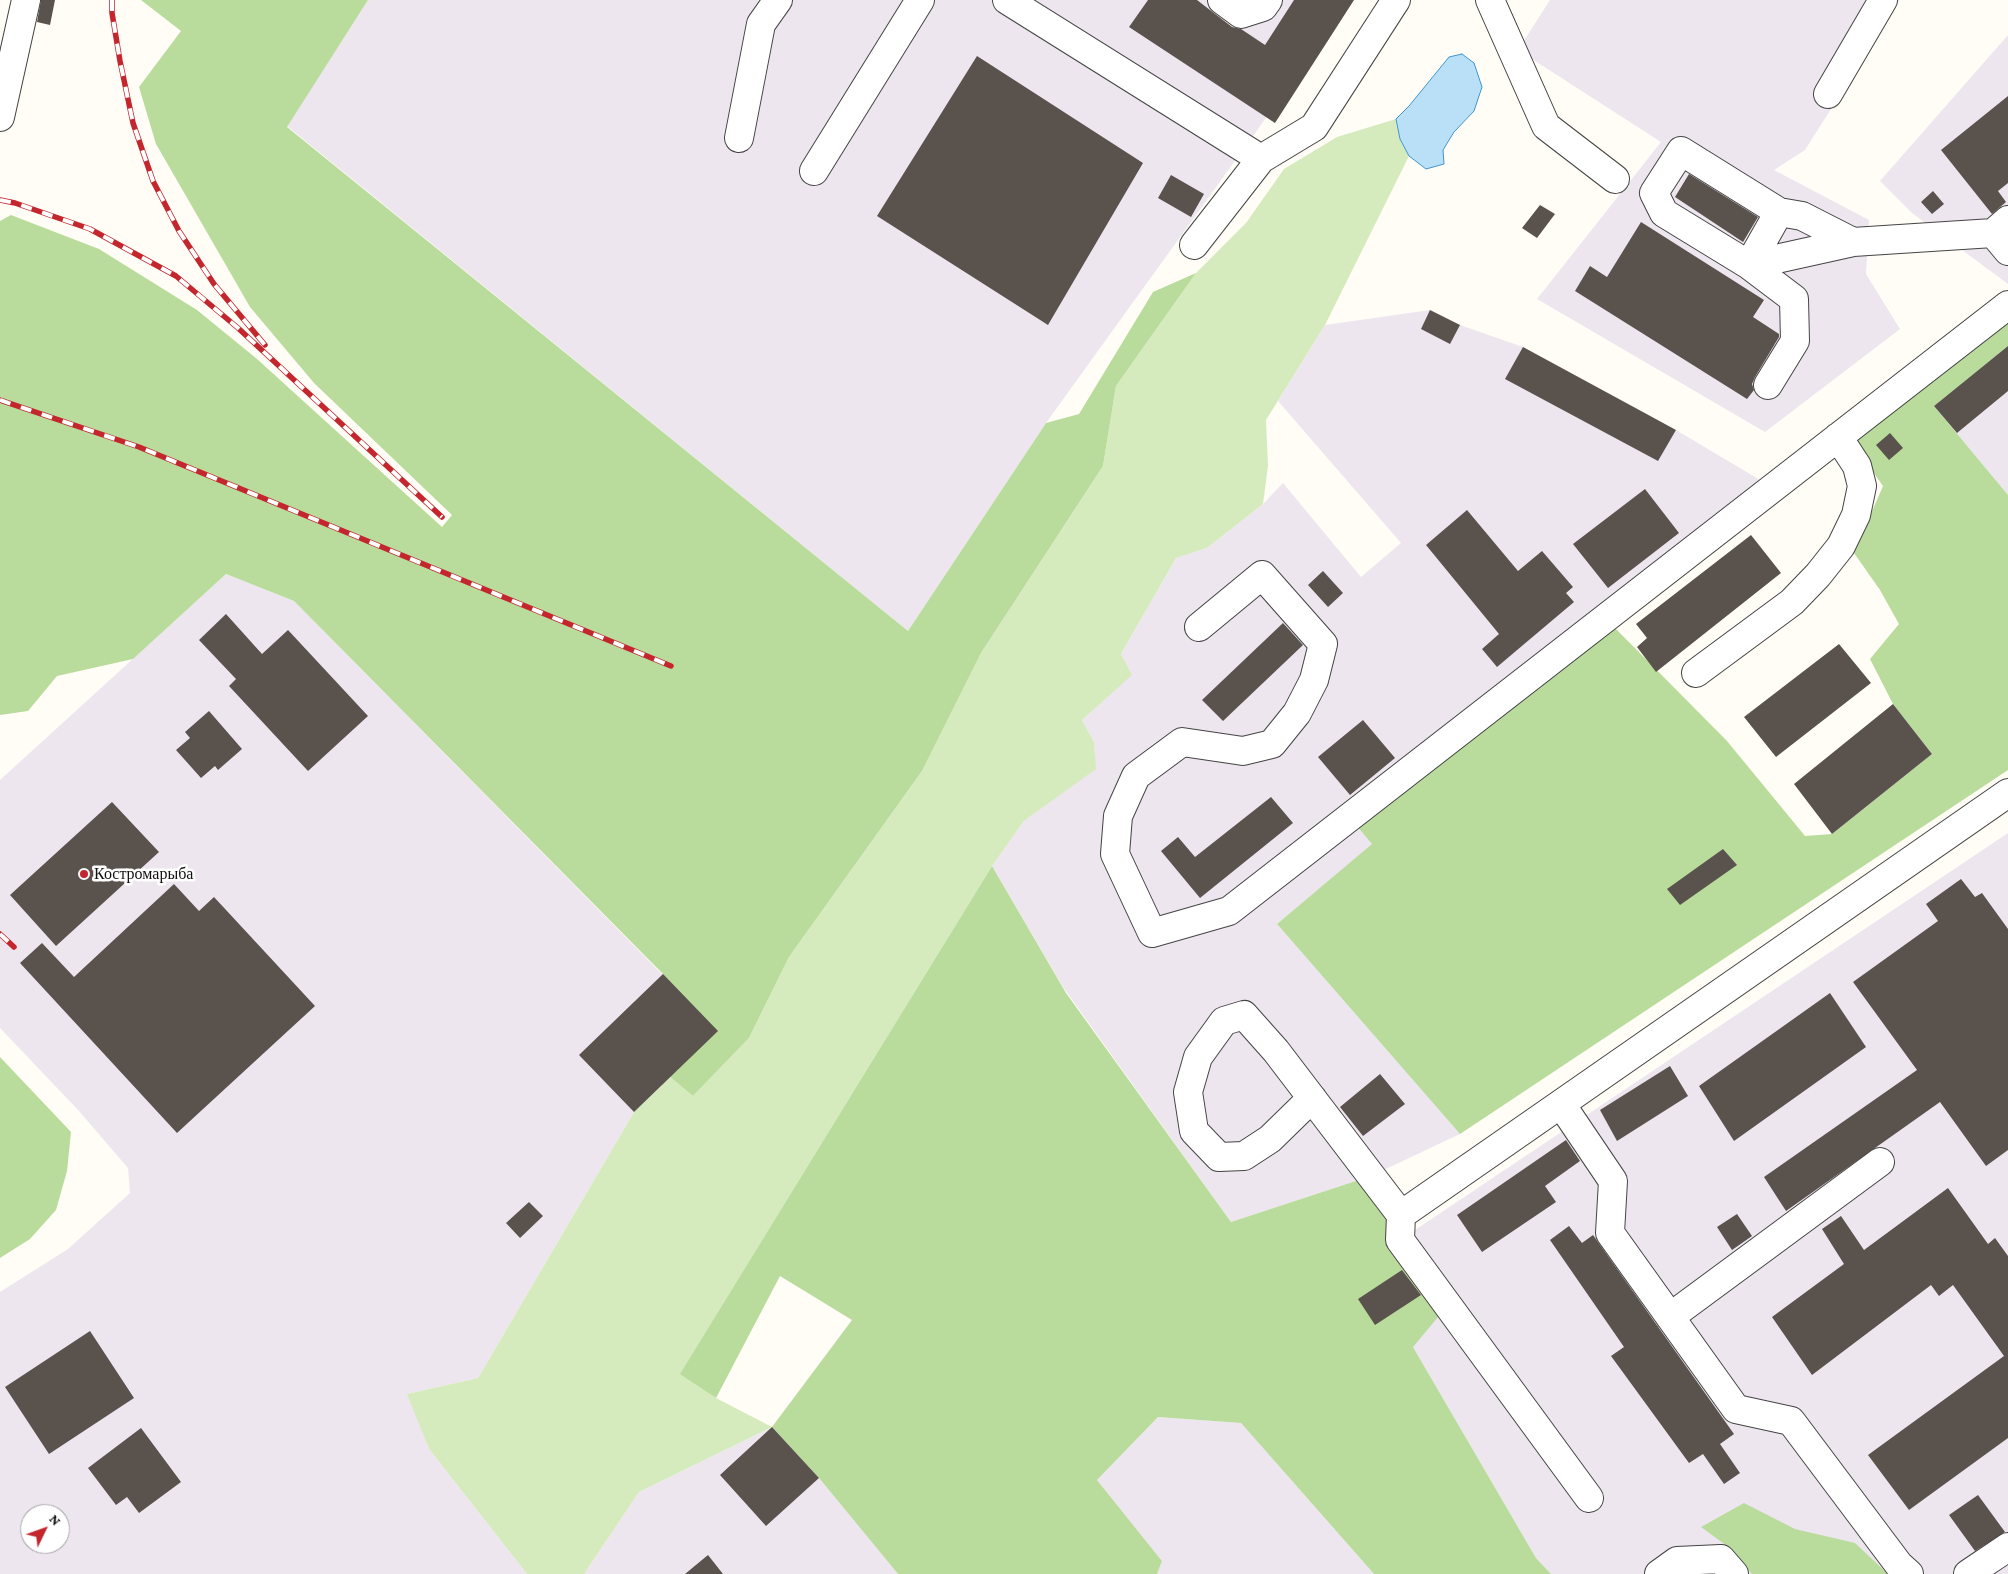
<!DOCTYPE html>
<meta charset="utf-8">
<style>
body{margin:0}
#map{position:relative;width:2008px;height:1574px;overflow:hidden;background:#fffdf5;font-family:"Crimson Pro",serif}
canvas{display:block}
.north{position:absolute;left:20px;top:1504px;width:50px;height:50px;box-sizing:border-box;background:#fff;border:1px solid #a0a0a0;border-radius:50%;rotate:48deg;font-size:14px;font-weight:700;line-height:20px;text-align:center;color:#111}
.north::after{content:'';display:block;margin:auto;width:18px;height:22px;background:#c4262e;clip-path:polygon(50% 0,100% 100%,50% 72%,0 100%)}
</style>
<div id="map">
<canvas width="2008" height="1574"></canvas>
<div class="north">N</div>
</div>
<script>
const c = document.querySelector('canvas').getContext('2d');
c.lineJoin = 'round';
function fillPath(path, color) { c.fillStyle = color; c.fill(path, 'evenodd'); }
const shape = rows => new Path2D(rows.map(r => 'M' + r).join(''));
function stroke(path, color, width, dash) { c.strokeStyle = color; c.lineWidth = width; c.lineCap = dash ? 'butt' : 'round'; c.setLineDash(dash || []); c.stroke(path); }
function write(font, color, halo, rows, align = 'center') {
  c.font = font + ' "Crimson Pro",serif'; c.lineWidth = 5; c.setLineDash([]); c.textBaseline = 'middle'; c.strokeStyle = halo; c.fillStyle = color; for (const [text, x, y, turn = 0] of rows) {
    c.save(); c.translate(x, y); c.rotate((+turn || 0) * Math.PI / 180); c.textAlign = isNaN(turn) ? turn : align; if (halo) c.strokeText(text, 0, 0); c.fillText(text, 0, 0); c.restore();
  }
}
fillPath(shape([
 [368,0,1351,0,1046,423,908,631,287,126],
 [1550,0,1900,0,1805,150,1774,170,1869,220,1866,274,1900,329,1765,432,1537,299,1661,142,1518,50],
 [2008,35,2008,284,1912,213,1880,181],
 [1430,310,1460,325,1523,347,1676,430,1760,480,1356,825,1373,844,1277,924,1460,1134,1371,1176,1231,1222,1063,987,992,866,1024,821,1095,769,1094,742,1082,720,1131,675,1121,654,1176,558,1207,548,1263,504,1283,483,1361,577,1401,543,1278,401,1325,325],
 [2008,346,2008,495,1934,406],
 [226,574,294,601,718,1031,634,1112,478,1378,408,1394,429,1449,527,1574,0,1574,0,1292,68,1249,130,1193,128,1168,79,1111,0,1028,0,780],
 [30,1514,60,1514,60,1544,30,1544],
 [2008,833,2008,1574,1551,1574,1536,1558,1413,1347,1400,1240],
 [1158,1417,1241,1423,1374,1574,1157,1574,1162,1561,1097,1480],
 [772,1427,819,1478,898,1574,584,1574,639,1492]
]), '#eee6ef');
fillPath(shape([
 [1396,119,1400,139,1409,156,1325,325,1266,420,1268,466,1263,504,1207,548,1176,558,1121,654,1132,675,1082,720,1094,742,1096,769,1024,821,992,866,681,1373,716,1398,772,1427,639,1492,584,1574,527,1574,429,1449,407,1394,478,1378,634,1112,670,1077,693,1096,749,1038,789,957,922,771,981,653,1103,466,1116,386,1196,273,1246,223,1284,169,1337,137]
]), '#d5ebbd');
fillPath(shape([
 [141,0,368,0,287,127,908,631,1046,423,1079,414,1153,292,1196,273,1116,386,1103,466,981,653,922,771,789,957,749,1038,693,1096,670,1077,663,974,294,601,226,574,133,659,57,676,28,711,0,715,0,221,11,215,99,249,197,310,257,359,442,527,452,515,314,383,250,307,156,144,139,87,181,31],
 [2008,320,2008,346,1934,406,2008,495,2008,770,1460,1134,1277,924,1372,844,1356,825,1613,626,1727,741,1805,836,1832,834,1932,754,1893,704,1870,659,1899,624,1880,590,1854,553,1883,486,1852,442],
 [992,866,1066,993,1231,1222,1371,1176,1448,1305,1413,1347,1536,1558,1551,1574,1374,1574,1241,1423,1158,1417,1097,1480,1162,1561,1157,1574,898,1574,819,1478,772,1427,852,1320,780,1276,716,1398,680,1374],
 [0,1057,71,1132,67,1171,56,1210,30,1239,0,1258],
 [1744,1503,1795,1529,1855,1543,1888,1574,1752,1574,1723,1543,1701,1527]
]), '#b9dc9c');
const water = shape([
 [1462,54,1474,63,1482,87,1474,111,1454,132,1443,150,1444,164,1426,169,1409,156,1400,139,1396,119,1409,106,1449,57,1462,54]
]);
fillPath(water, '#b9e0f7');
stroke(water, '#3f96cf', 1);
fillPath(shape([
 [41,0,55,0,50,25,37,22],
 [1148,0,1197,0,1232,27,1241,29,1265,45,1294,0,1354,0,1275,123,1129,27],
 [977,56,1143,163,1048,325,877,216],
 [2008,96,2008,183,1998,191,2006,202,1992,214,1941,150],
 [1689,174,1758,217,1743,242,1675,197],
 [1171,175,1204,194,1191,217,1158,198],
 [1933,191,1944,204,1932,214,1921,202],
 [1540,205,1555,214,1537,238,1522,228],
 [1641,222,1764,300,1753,317,1779,334,1779,337,1755,377,1752,384,1754,390,1747,399,1575,291,1590,266,1607,277],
 [1430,310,1460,325,1450,344,1421,329],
 [2008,346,2008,391,1957,433,1934,406],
 [1523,347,1676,430,1658,461,1505,379],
 [1890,433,1903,448,1889,460,1876,445],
 [1645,489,1679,533,1608,588,1573,544],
 [1467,510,1518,571,1542,551,1573,587,1566,593,1574,602,1497,667,1482,649,1499,634,1426,545],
 [1751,535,1781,573,1656,672,1637,647,1647,638,1636,624],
 [1323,571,1343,593,1328,607,1308,585],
 [226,614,262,654,288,630,368,716,308,771,229,686,236,679,199,640],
 [1283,623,1303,645,1223,721,1202,700],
 [1839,644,1871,683,1776,757,1744,717],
 [1893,704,1932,754,1832,834,1794,784],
 [209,711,242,749,218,770,215,766,201,778,176,750,190,738,185,732],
 [1363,720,1395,758,1350,795,1318,757],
 [1271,797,1293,823,1200,898,1161,851,1178,837,1195,857],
 [112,802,159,852,56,946,10,895],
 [1723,849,1737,865,1680,905,1667,889],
 [1961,879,1975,897,1982,893,2008,929,2008,1150,1986,1166,1940,1102,1786,1211,1764,1177,1917,1070,1853,982,1938,921,1926,904],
 [174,884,199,911,214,897,315,1006,177,1133,20,963,42,943,74,977],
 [663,974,718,1031,634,1112,579,1055],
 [1830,993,1866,1047,1734,1141,1699,1086],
 [1670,1066,1688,1096,1617,1141,1600,1110],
 [1380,1074,1405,1104,1363,1136,1340,1107],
 [1566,1140,1580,1161,1545,1186,1556,1202,1482,1252,1457,1215],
 [1948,1188,1988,1244,1995,1238,2008,1256,2008,1438,1909,1510,1868,1455,2004,1356,1953,1285,1939,1296,1931,1285,1812,1375,1772,1317,1844,1264,1822,1229,1841,1216,1864,1250],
 [529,1202,543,1216,520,1238,506,1223],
 [1737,1214,1752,1236,1732,1250,1717,1227],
 [1569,1226,1582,1243,1593,1235,1734,1434,1720,1444,1740,1473,1724,1484,1703,1454,1689,1463,1611,1356,1624,1347,1550,1240],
 [1402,1270,1421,1295,1375,1325,1358,1299],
 [90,1331,134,1398,49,1454,5,1387],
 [772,1427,819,1478,766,1526,720,1475],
 [141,1428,181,1482,139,1513,127,1497,116,1505,88,1468],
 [1978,1495,2005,1532,1975,1551,1949,1515],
 [708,1555,723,1574,685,1574]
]), '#5a524d');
const minor = shape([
 [1007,0,1261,159],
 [1222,0,1241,14,1263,7,1268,0],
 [1490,0,1546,126,1615,179],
 [1828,94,1883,0],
 [0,117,26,0],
 [739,138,761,24,778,0],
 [814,171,920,0],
 [2008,220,1993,233,2008,251],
 [1853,242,1749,265,1664,213,1654,193,1681,151,1779,212,1802,216,1853,242,1993,233],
 [1194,245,1261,159,1314,127,1396,0],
 [1768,385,1795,341,1794,299,1749,265,1779,212],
 [1199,627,1262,575,1323,644,1314,680,1297,713,1272,744,1243,751,1182,742,1136,776,1118,816,1115,854,1152,933,1229,911,2008,305],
 [1696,673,1792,602,1818,575,1841,546,1856,515,1862,486,1857,466,1838,437],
 [1312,1098,1270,1139,1244,1156,1219,1157,1194,1131,1188,1092,1198,1057,1224,1021,1244,1015,1276,1051,1401,1215,1400,1240,1589,1498],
 [1561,1104,1613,1181,1610,1233,1736,1409,1791,1421,1899,1565,1909,1574],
 [1401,1215,2008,793],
 [1670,1317,1880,1162],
 [1659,1574,1677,1561,1721,1559,1734,1574],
 [1968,1574,2008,1547]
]);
stroke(minor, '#444', 30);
stroke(minor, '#fff', 28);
const rail = shape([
 [112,0,112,13,120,61,133,123,153,181,179,231,214,284,265,345],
 [0,200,15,203,90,229,176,276,238,328,442,517],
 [0,400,139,447,671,666],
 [0,934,14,947]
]);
stroke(rail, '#c4262e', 5.5);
stroke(rail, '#fff', 4, [11]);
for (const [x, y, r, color] of [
 [84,874,5,"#c4262e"]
]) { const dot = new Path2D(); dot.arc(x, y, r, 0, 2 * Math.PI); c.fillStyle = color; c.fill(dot); stroke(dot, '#fff', 2); }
write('16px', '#111', '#fff', [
 ["Костромарыба",94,874]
], 'left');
</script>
